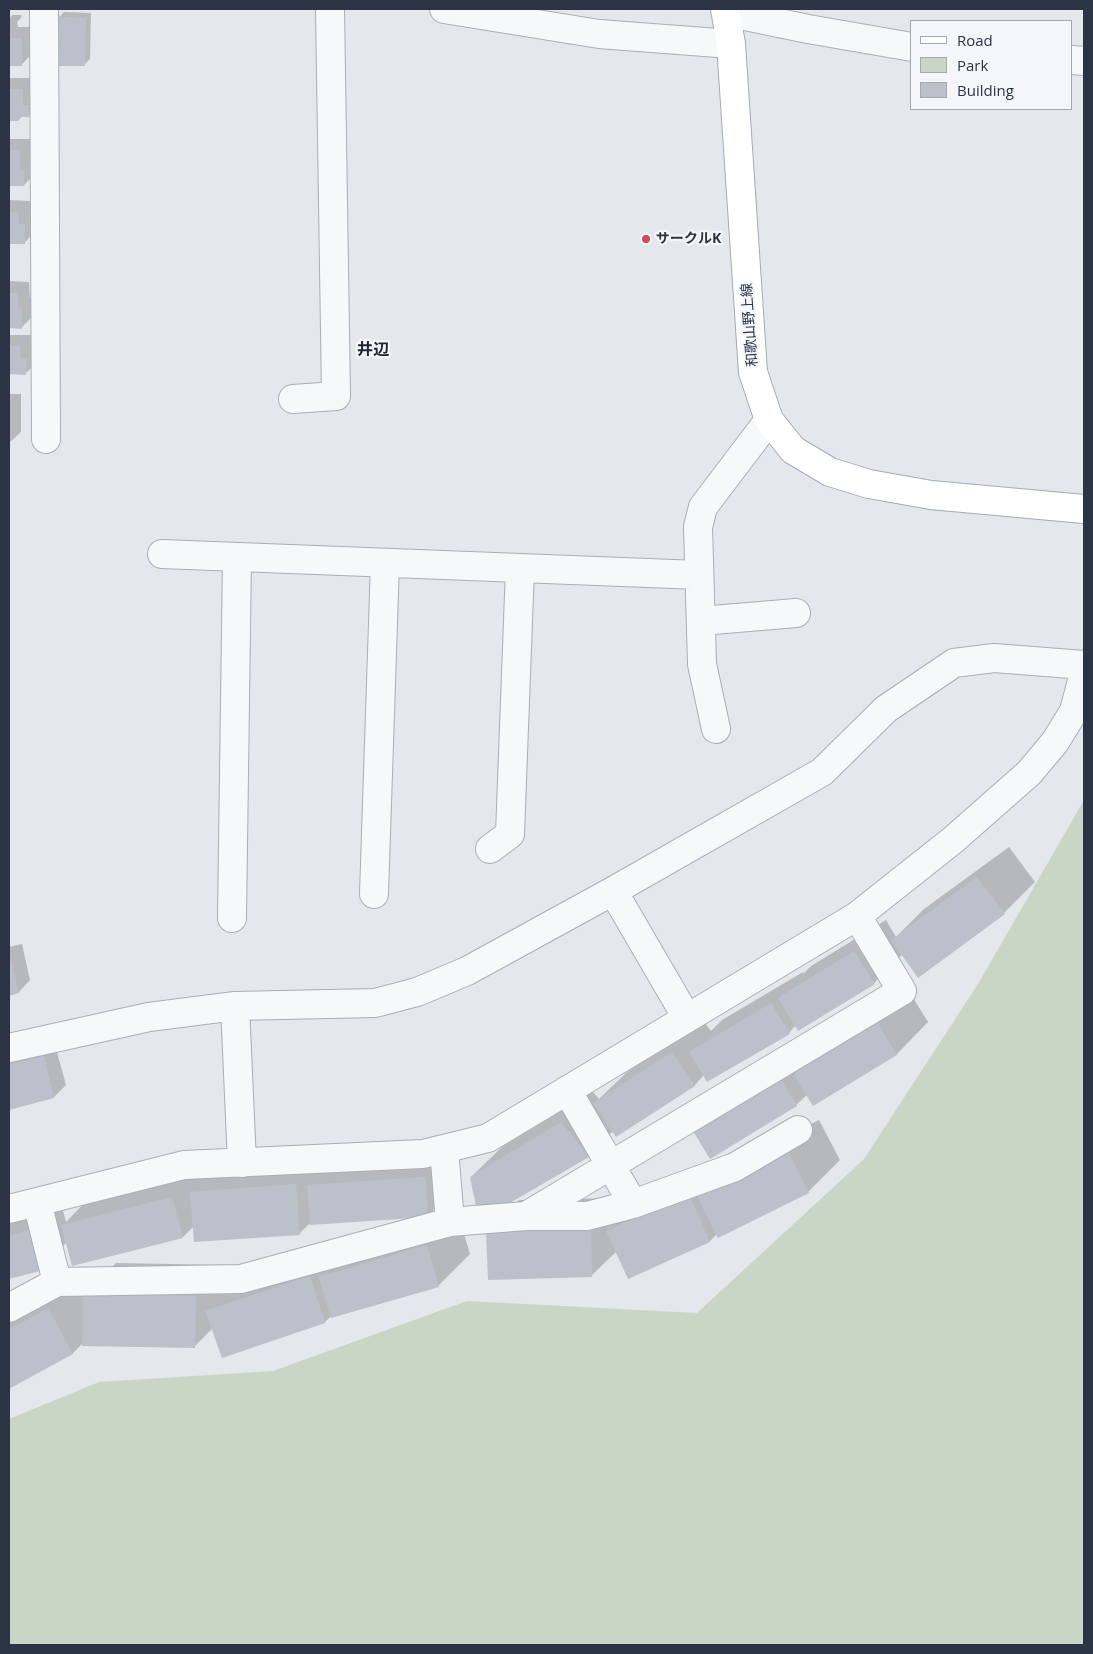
<!DOCTYPE html>
<meta charset="utf-8">
<style>
body{margin:0}
#map{position:relative;width:1093px;height:1654px;overflow:hidden;background:#e4e7ec;font-family:"Open Sans",sans-serif}
canvas{display:block}
.frame{position:absolute;inset:0;border:10px solid #2b3445;pointer-events:none}
.legend{position:absolute;left:910px;top:20px;width:162px;height:90px;box-sizing:border-box;background:#f4f6f9;border:1px solid #a4a8b1;margin:0;padding:6px 9px;list-style:none;font-size:15px;color:#2b3445}
.legend li{display:flex;align-items:center;gap:10px;height:25px}
.legend b{width:25px;border:1px solid #a4a8b1}
</style>
<div id="map">
<canvas width="1093" height="1654"></canvas>
<div class="frame"></div>
<ul class="legend">
<li><b style="height:6px;background:#fff"></b>Road</li>
<li><b style="height:14px;background:#c9d6c5"></b>Park</li>
<li><b style="height:14px;background:#bbc0ca"></b>Building</li>
</ul>
</div>
<script>
const c = document.querySelector('canvas').getContext('2d');
c.lineJoin = 'round';
function fillPath(path, color) { c.fillStyle = color; c.fill(path, 'evenodd'); }
const shape = rows => new Path2D(rows.map(r => 'M' + r).join(''));
function stroke(path, color, width, dash) { c.strokeStyle = color; c.lineWidth = width; c.lineCap = dash ? 'butt' : 'round'; c.setLineDash(dash || []); c.stroke(path); }
function write(font, color, halo, rows, align = 'center') {
  c.font = font + ' "Open Sans","Noto Sans JP",sans-serif'; c.lineWidth = 4.5; c.setLineDash([]); c.textBaseline = 'middle'; c.strokeStyle = halo; c.fillStyle = color; for (const [text, x, y, turn = 0] of rows) {
    c.save(); c.translate(x, y); c.rotate((+turn || 0) * Math.PI / 180); c.textAlign = isNaN(turn) ? turn : align; if (halo) c.strokeText(text, 0, 0); c.fillText(text, 0, 0); c.restore();
  }
}
fillPath(shape([
 [1084,800,1084,1645,9,1645,9,1419,99,1382,273,1371,467,1301,697,1313,864,1159,978,984]
]), '#c9d6c5');
fillPath(shape([
 [64,12,91,13,90,59,84,65,58,18],
 [12,15,22,15,21,18,17,22,18,27,33,27,33,53,21,65,9,65,9,19],
 [9,78,34,78,40,104,29,116,22,116,19,120,9,120],
 [9,139,32,139,36,173,24,185,9,185],
 [9,200,31,201,30,212,37,213,36,231,25,242,9,242],
 [9,281,29,282,30,298,33,297,33,316,22,327,9,328],
 [9,335,32,335,32,347,38,347,38,362,26,373,10,373,9,375],
 [9,394,21,394,21,432,9,443],
 [1009,847,1035,882,1004,913,903,954,874,983,796,1025,789,1033,704,1075,694,1086,613,1131,588,1156,471,1177,503,1146,593,1092,599,1099,627,1072,704,1022,711,1031,722,1020,803,972,804,973,811,966,886,920,896,937,924,909],
 [22,944,30,980,19,992,9,995,9,947],
 [907,988,928,1022,897,1054,813,1104,807,1095,796,1105,694,1131],
 [55,1045,66,1085,54,1097,9,1109,9,1057],
 [819,1120,840,1160,808,1192,718,1237,717,1234,710,1241,629,1277,617,1251,591,1276,488,1232,519,1200,622,1198,730,1165],
 [457,1146,459,1184,428,1216,311,1222,299,1234,194,1226,183,1237,73,1264,67,1242,39,1270,9,1278,9,1213,60,1199,66,1222,94,1193,204,1166],
 [458,1214,470,1254,438,1286,332,1315,325,1322,213,1328,195,1346,84,1342,73,1353,9,1387,9,1316,80,1278,88,1291,116,1263,227,1265,227,1291]
]), '#0003');
fillPath(shape([
 [57,17,86,18,85,66,56,66],
 [9,38,22,38,22,66,9,66],
 [9,89,23,89,23,105,29,105,29,117,19,117,19,121,9,121],
 [9,150,20,150,20,170,24,170,24,186,9,186],
 [9,212,19,212,19,224,25,224,25,244,9,244],
 [9,293,18,293,18,309,22,308,22,329,9,328],
 [9,346,20,346,21,359,27,358,26,375,9,374],
 [977,877,1005,914,918,978,891,940],
 [854,951,875,984,798,1031,778,998],
 [9,953,19,993,9,996],
 [771,1003,790,1034,707,1082,689,1052],
 [875,1019,897,1055,813,1106,791,1070],
 [672,1052,695,1086,616,1137,593,1103],
 [44,1056,54,1098,9,1110,9,1065],
 [780,1078,797,1106,710,1159,693,1131],
 [561,1122,589,1157,503,1207,477,1211,470,1177],
 [788,1151,809,1193,718,1238,697,1196],
 [426,1177,428,1217,310,1225,307,1185],
 [296,1184,300,1235,194,1242,190,1192],
 [689,1194,710,1242,628,1279,606,1231],
 [172,1197,183,1238,72,1266,61,1225],
 [591,1228,592,1277,488,1280,486,1231],
 [29,1230,40,1271,9,1279,9,1236],
 [427,1245,439,1287,331,1318,319,1277],
 [310,1276,325,1323,222,1358,205,1311],
 [83,1294,196,1296,195,1348,82,1346],
 [48,1308,73,1354,9,1389,9,1330]
]), '#bbc0ca');
const minor = shape([
 [44,9,46,439],
 [444,9,599,34,731,44],
 [726,12,808,29,912,47],
 [1072,60,1084,61],
 [293,399,336,396,330,9],
 [162,554,699,575],
 [701,621,796,613],
 [716,729,702,664,698,527,703,507,769,420],
 [490,849,510,834,520,568],
 [613,891,687,1018],
 [374,894,385,563],
 [232,918,237,557],
 [235,1006,242,1163],
 [9,1048,149,1017,235,1006,375,1003,417,992,467,971,613,891,822,772,886,709,954,663,994,658,1084,665],
 [567,1090,633,1204],
 [444,1149,450,1222],
 [37,1202,57,1282],
 [9,1209,184,1165,423,1154,488,1138,857,916,953,840,1029,773,1055,742,1074,711,1084,673],
 [526,1216,587,1216,633,1204,735,1167,798,1130],
 [9,1308,57,1282,241,1279,450,1222,526,1216,902,991,857,916]
]);
const major = shape([
 [725,9,731,44,753,372,769,420,793,450,830,472,869,484,931,495,1084,509]
]);
stroke(minor, '#a9aeb7', 30);
stroke(major, '#a3abb8', 30);
stroke(minor, '#f7f8fa', 28);
stroke(major, '#fff', 28);
for (const [x, y, r, color] of [
 [646,239,5,"#d1495b"]
]) { const dot = new Path2D(); dot.arc(x, y, r, 0, 2 * Math.PI); c.fillStyle = color; c.fill(dot); stroke(dot, '#f4f6f9', 2); }
write('bold 14px', '#2b3445', '#f4f6f9', [
 ["サークルK",656,239]
], 'left');
write('14px', '#2b3445', '#f4f6f9', [
 ["和歌山野上線",750,325,-94]
]);
write('bold 16px', '#1d2536', '#f4f6f9', [
 ["井辺",373,350]
]);
</script>
